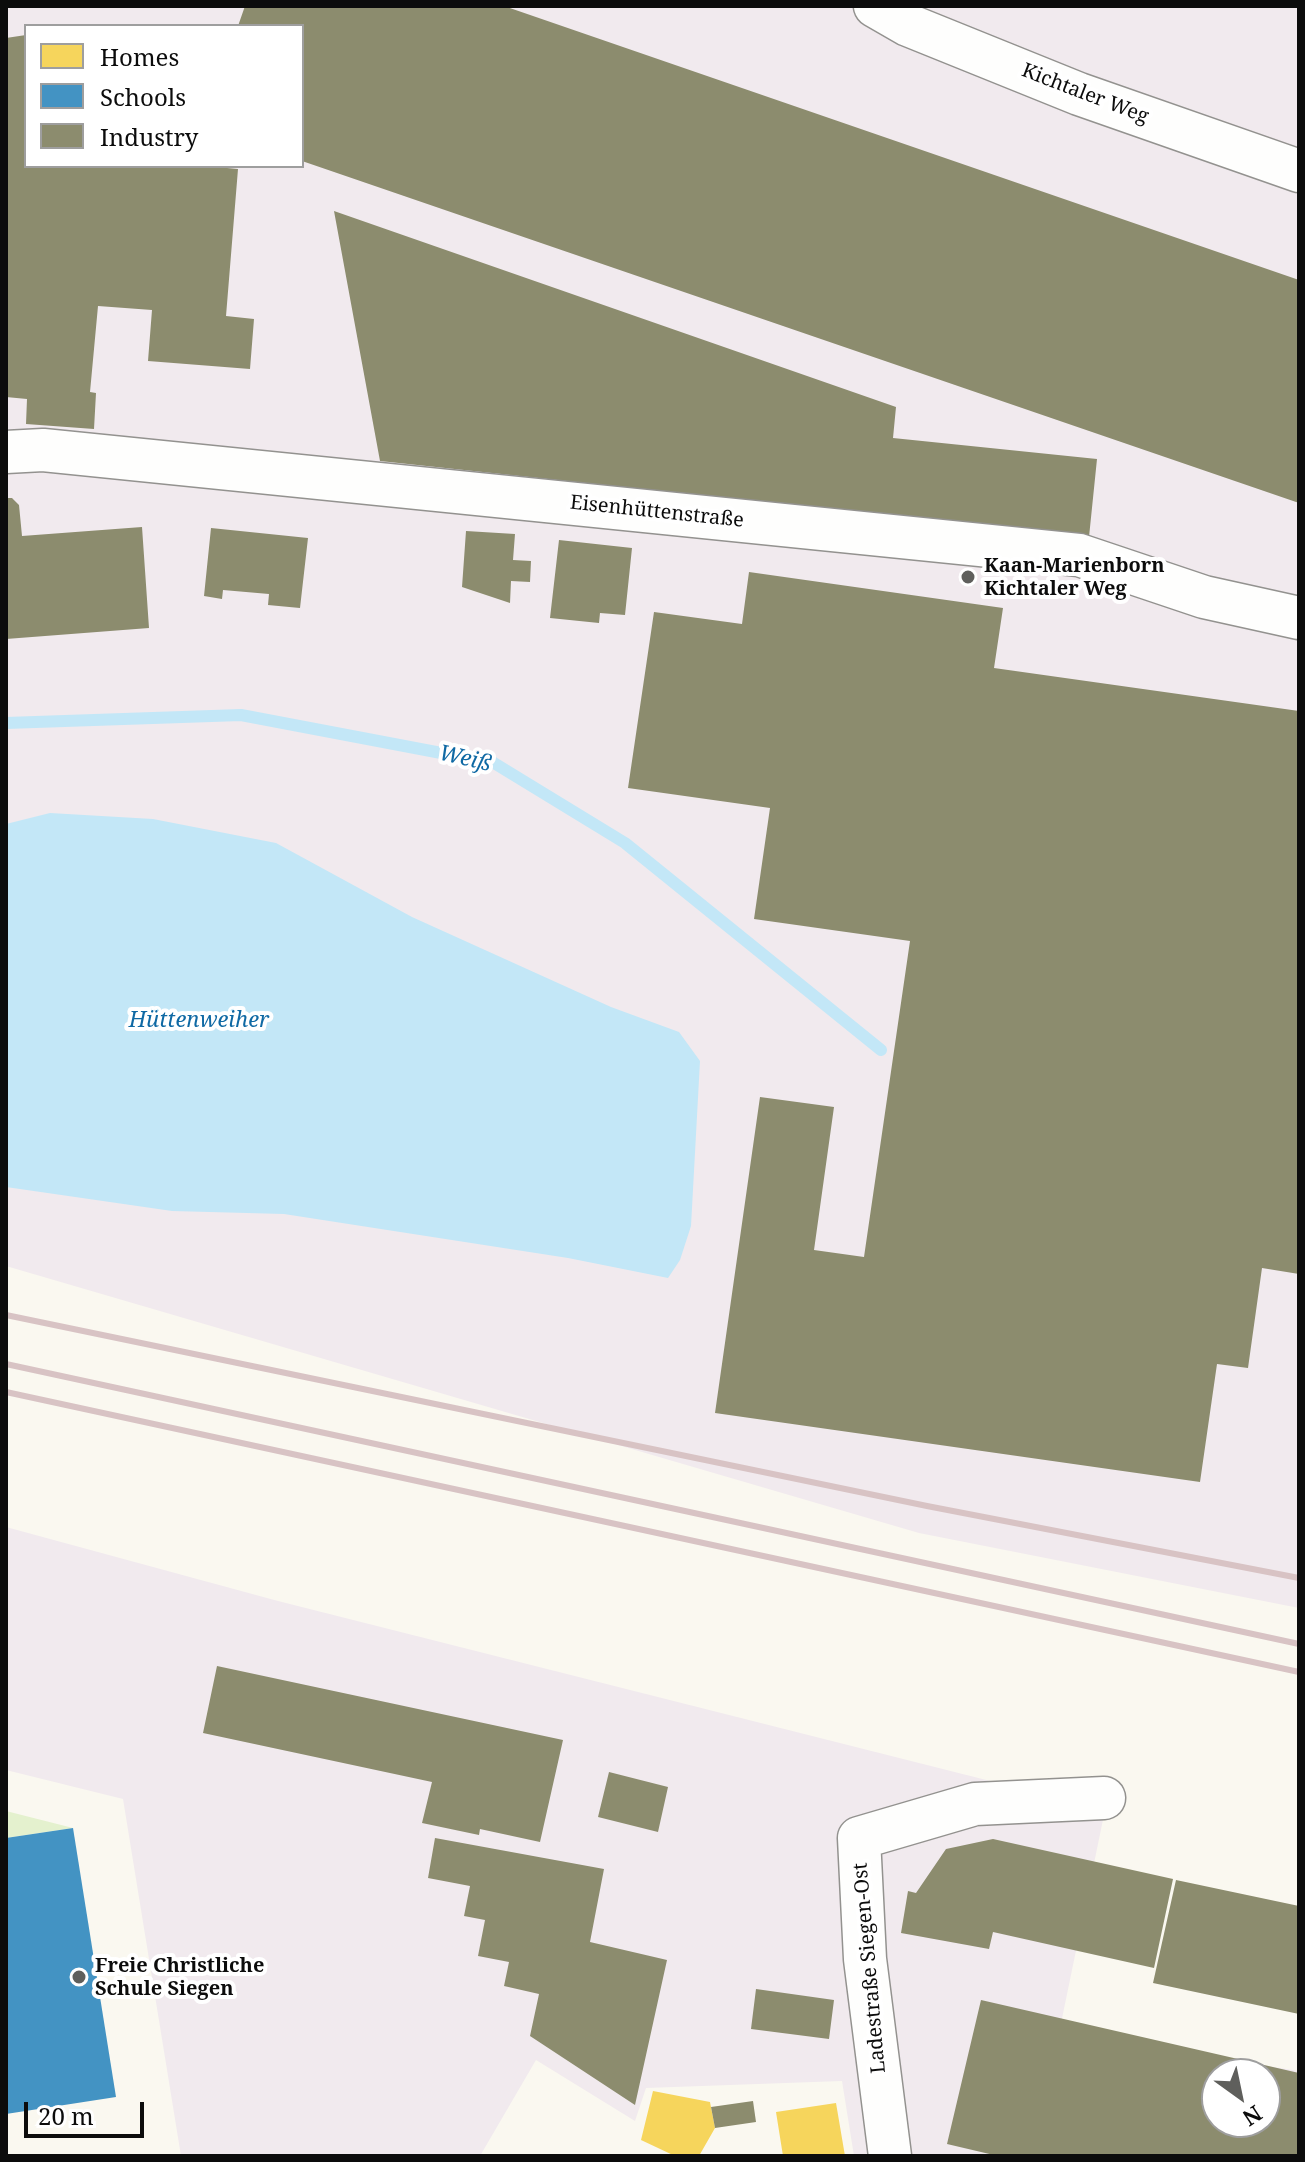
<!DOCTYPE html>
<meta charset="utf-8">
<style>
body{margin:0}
#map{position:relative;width:1305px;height:2162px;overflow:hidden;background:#faf8f0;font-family:"Noto Serif",serif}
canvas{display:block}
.frame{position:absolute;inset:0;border:8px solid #0c0c0c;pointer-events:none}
.legend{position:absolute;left:24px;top:24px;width:280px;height:144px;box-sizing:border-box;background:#fff;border:2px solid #9e9e9e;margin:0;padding:10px 14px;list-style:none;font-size:24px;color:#0c0c0c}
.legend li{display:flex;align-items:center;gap:16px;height:40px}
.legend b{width:40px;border:2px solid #9e9e9e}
.north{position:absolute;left:1201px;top:2058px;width:80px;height:80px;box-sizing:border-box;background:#fff;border:2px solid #9e9e9e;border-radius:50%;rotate:147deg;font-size:22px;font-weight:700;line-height:32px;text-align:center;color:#0c0c0c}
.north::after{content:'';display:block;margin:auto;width:28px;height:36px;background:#5f5f5c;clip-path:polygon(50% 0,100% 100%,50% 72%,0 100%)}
.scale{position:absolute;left:24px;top:2102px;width:120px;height:36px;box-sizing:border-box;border:4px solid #0c0c0c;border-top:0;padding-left:10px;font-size:24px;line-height:28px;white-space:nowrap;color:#0c0c0c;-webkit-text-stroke:6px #fff;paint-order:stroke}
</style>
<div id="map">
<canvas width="1305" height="2162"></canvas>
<div class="frame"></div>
<ul class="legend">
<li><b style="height:22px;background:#f6d55c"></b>Homes</li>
<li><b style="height:22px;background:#4393c3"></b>Schools</li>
<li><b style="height:22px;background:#8c8c6e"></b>Industry</li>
</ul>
<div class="north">N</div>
<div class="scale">20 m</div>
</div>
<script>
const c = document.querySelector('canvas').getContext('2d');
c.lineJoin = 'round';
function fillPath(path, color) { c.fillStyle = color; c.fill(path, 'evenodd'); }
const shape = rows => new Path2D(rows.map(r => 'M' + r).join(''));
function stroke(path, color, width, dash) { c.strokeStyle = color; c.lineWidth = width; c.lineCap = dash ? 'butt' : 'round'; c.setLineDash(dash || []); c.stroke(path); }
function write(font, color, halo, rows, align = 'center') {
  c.font = font + ' "Noto Serif",serif'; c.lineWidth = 8; c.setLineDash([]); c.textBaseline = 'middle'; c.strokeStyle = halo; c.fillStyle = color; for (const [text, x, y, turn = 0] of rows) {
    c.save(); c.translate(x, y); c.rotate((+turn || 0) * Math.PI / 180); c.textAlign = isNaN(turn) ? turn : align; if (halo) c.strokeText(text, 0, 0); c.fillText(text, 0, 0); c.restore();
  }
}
fillPath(shape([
 [6,6,1299,6,1299,1608,919,1533,6,1266],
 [26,26,302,26,302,166,26,166],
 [6,1527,278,1601,1105,1810,1059,2033,1299,2071,1299,2156,854,2156,842,2081,646,2088,635,2121,536,2060,480,2156,181,2156,123,1799,6,1770],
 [1217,2074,1265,2074,1265,2122,1217,2122]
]), '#f1eaee');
fillPath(shape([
 [6,1811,73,1828,6,1838]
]), '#e4f1ce');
fillPath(shape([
 [50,813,153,819,276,843,412,917,611,1007,679,1032,700,1061,691,1226,680,1260,668,1278,568,1258,284,1214,172,1211,6,1187,6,824]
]), '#c3e7f7');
fillPath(shape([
 [653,2091,710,2102,715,2128,699,2156,675,2156,641,2140],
 [836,2103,845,2156,783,2156,776,2112]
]), '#f6d55c');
fillPath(shape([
 [73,1828,116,2097,6,2114,6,1838]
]), '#4393c3');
fillPath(shape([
 [245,6,504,6,1299,280,1299,503,302,161,302,26,238,26],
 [26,35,26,166,205,166,238,169,226,316,254,319,250,369,148,361,152,310,98,306,90,392,96,393,94,429,26,424,27,399,6,397,6,38],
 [334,211,896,407,893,438,1097,459,1089,537,380,461],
 [6,498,12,498,19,505,22,536,142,527,149,628,6,639],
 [211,528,308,538,300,608,268,605,269,594,223,590,222,599,204,596],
 [466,531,515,534,513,560,531,561,530,582,511,581,510,603,462,587],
 [559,540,632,548,625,615,600,613,599,623,550,618],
 [749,572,1003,608,994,668,1299,711,1299,1274,1262,1268,1248,1368,1217,1364,1200,1482,715,1413,760,1097,834,1107,814,1250,864,1257,910,941,754,919,770,808,628,788,654,612,742,624],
 [217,1666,563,1740,540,1842,480,1829,479,1835,422,1823,432,1782,203,1733],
 [609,1772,668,1787,658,1832,598,1817],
 [435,1838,604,1869,590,1942,667,1960,635,2105,530,2036,539,1994,504,1986,509,1962,478,1956,485,1920,464,1916,470,1886,428,1878],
 [993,1839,1173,1879,1154,1968,993,1932,989,1949,901,1933,908,1891,916,1893,946,1849],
 [1176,1880,1299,1906,1299,2014,1153,1983],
 [756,1989,834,2000,829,2039,751,2029],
 [981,2000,1299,2073,1297,2156,998,2156,947,2144],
 [1217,2074,1265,2074,1265,2122,1217,2122],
 [753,2101,756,2122,715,2128,711,2107]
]), '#8c8c6e');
stroke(shape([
 [6,723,241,715,494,763,625,843,881,1050]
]), '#c3e7f7', 12);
const street = shape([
 [875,6,908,25,1079,94,1299,171],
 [6,452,43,450,1079,555,1204,597,1299,618],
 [890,2156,865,1959,859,1838,975,1804,1104,1798]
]);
stroke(street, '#93928f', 45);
stroke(street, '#fefefd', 42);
stroke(shape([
 [6,1315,927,1506,1299,1578],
 [6,1364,1299,1644],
 [6,1392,1299,1672]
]), '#d8c3c4', 6);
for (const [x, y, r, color] of [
 [968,577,8,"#5f5f5c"],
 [79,1977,8,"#5f5f5c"]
]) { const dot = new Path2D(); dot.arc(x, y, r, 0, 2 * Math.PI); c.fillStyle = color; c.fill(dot); stroke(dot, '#fff', 3); }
write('20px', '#0c0c0c', '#fff', [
 ["Kichtaler Weg",1085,94,21],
 ["Eisenhüttenstraße",657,512,6],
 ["Ladestraße Siegen-Ost",870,1968,-95]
]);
write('bold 20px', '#0c0c0c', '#fff', [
 ["Kaan-Marienborn",984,566],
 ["Kichtaler Weg",984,589],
 ["Freie Christliche",95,1966],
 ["Schule Siegen",95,1989]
], 'left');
write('italic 22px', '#0f69a4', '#fff', [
 ["Weiß",465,759,13],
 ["Hüttenweiher",199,1021]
]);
</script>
